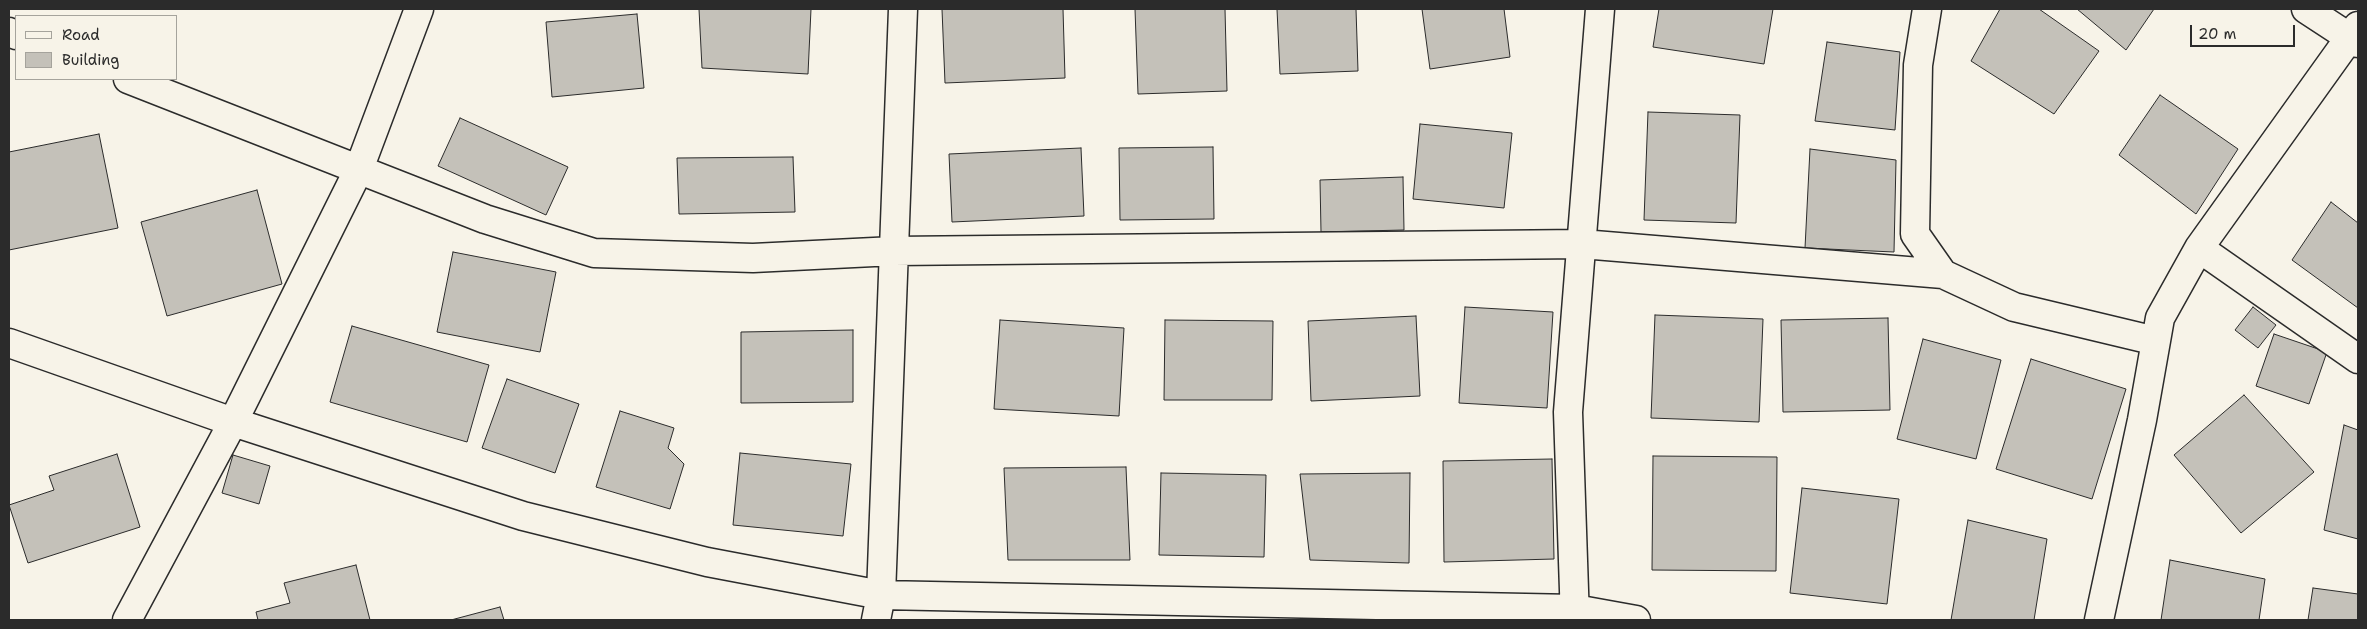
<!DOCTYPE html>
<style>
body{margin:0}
#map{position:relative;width:2367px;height:629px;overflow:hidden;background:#f7f3e8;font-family:"Shantell Sans",sans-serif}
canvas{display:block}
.frame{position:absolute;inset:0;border:10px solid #2b2b2b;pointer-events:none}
.legend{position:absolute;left:15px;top:15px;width:162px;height:65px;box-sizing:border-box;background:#f7f3e8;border:1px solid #a5a39c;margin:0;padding:6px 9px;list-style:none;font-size:15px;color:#2b2b2b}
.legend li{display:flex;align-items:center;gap:10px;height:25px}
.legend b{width:25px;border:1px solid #a5a39c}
.scale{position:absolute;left:2190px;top:25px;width:105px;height:22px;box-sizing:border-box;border:2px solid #2b2b2b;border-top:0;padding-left:6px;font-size:15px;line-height:18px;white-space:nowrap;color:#2b2b2b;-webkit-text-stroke:4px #f7f3e8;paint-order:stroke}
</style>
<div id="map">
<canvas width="2367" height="629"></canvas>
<div class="frame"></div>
<ul class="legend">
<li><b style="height:6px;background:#f7f3e8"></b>Road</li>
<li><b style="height:14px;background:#c4c1b9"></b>Building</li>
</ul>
<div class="scale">20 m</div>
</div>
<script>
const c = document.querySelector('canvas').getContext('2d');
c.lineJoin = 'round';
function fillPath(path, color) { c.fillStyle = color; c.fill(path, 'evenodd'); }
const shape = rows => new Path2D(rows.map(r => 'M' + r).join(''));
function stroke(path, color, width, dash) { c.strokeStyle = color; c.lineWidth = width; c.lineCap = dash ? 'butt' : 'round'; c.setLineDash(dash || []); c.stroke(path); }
const building = shape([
 [699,9,811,9,808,74,702,68,699,9],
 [942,9,1063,9,1065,78,945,83,942,9],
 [1135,9,1225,9,1227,91,1138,94,1135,9],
 [1277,9,1356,9,1358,71,1280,74,1277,9],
 [1422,9,1504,9,1510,57,1430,69,1422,9],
 [1659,9,1773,9,1764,64,1653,47,1659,9],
 [2000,9,2039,9,2099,51,2054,114,1971,61,2000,9],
 [2077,9,2154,9,2126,50,2077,9],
 [637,14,644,88,552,97,546,22,637,14],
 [1827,42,1900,52,1895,130,1815,121,1827,42],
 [2160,95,2238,149,2196,214,2119,155,2160,95],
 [1648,112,1740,115,1736,223,1644,220,1648,112],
 [460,118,568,167,546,215,438,166,460,118],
 [1420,124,1512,133,1504,208,1413,199,1420,124],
 [99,134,118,228,9,250,9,152,99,134],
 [1213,147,1214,219,1120,220,1119,148,1213,147],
 [1081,148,1084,216,952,222,949,154,1081,148],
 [1810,149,1896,160,1894,252,1805,248,1810,149],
 [793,157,795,212,679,214,677,158,793,157],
 [1403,177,1404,230,1321,232,1320,180,1403,177],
 [257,190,282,284,167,316,141,222,257,190],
 [2331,202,2358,223,2358,308,2292,260,2331,202],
 [453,252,556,272,540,352,437,332,453,252],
 [1465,307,1553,312,1547,408,1459,403,1465,307],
 [2253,307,2276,325,2258,348,2235,330,2253,307],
 [1655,315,1763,319,1759,422,1651,418,1655,315],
 [1416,316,1420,396,1311,401,1308,321,1416,316],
 [1888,318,1890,410,1783,412,1781,320,1888,318],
 [1000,320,1124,328,1119,416,994,409,1000,320],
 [1165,320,1273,321,1272,400,1164,400,1165,320],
 [352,326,489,365,467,442,330,402,352,326],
 [853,330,853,402,741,403,741,332,853,330],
 [2274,334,2327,352,2309,404,2256,386,2274,334],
 [1923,339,2001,360,1976,459,1897,439,1923,339],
 [2031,359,2126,389,2092,499,1996,469,2031,359],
 [507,379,579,404,555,473,482,448,507,379],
 [2244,395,2314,472,2241,533,2174,455,2244,395],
 [620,411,674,428,668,448,684,464,670,509,596,487,620,411],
 [2344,425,2358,430,2358,539,2324,530,2344,425],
 [740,453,851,464,843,536,733,525,740,453],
 [117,454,140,527,28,563,9,505,54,490,49,476,117,454],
 [233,455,270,466,259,504,222,493,233,455],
 [1653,456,1777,457,1776,571,1652,570,1653,456],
 [1552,459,1554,559,1444,562,1443,461,1552,459],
 [1126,467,1130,560,1008,560,1004,468,1126,467],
 [1161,473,1266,475,1264,557,1159,555,1161,473],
 [1410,473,1409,563,1310,560,1300,474,1410,473],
 [1802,488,1899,499,1887,604,1790,593,1802,488],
 [1968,520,2047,539,2034,620,1951,620,1968,520],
 [2170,560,2265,579,2259,620,2161,620,2170,560],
 [356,565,370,620,258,620,256,612,290,603,284,583,356,565],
 [2313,588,2358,594,2358,620,2308,620,2313,588],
 [500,607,504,620,451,620,500,607]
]);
fillPath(building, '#c4c1b9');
stroke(building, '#2b2b2b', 1);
const minor = shape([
 [1927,9,1918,65,1915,234,1943,274,2014,307,2156,341],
 [2306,9,2358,43],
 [9,32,16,35],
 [128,79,485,219,594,253,753,258,894,251,1582,244,1943,274],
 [2199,248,2358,359],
 [9,343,233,422,523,516,707,562,881,595,1575,609,1636,620],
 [127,620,233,422,359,169,419,9],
 [876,620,881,595,903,9],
 [1575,620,1568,412,1600,9],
 [2099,620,2142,420,2160,318,2199,248,2358,26]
]);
stroke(minor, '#2b2b2b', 31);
stroke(minor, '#f7f3e8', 28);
</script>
